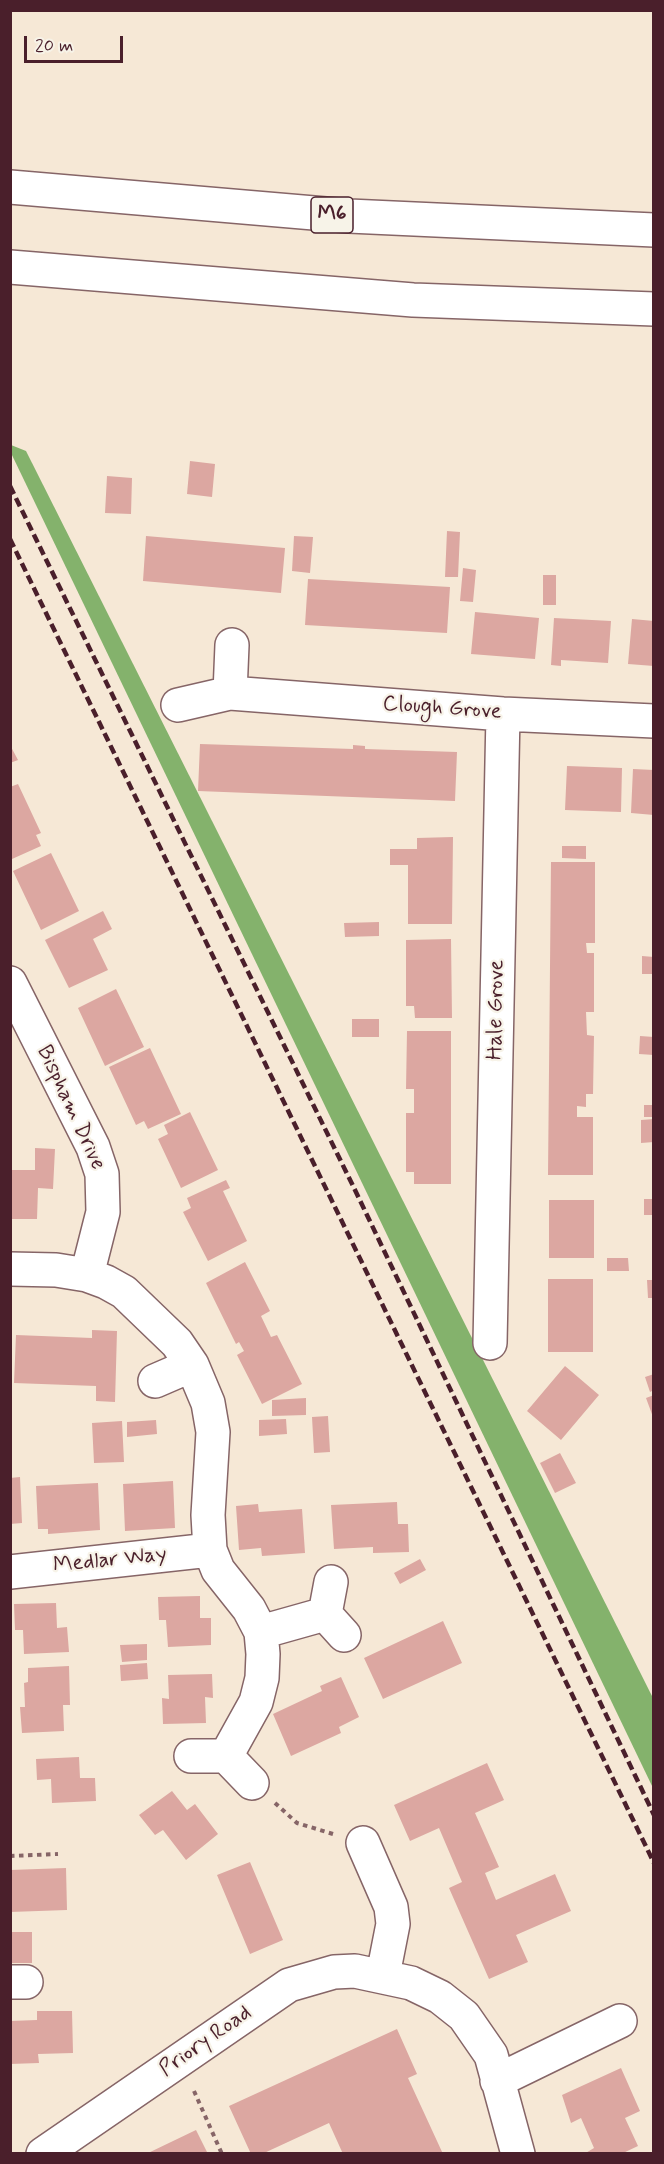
<!DOCTYPE html>
<style>
body{margin:0}
#map{position:relative;width:664px;height:2164px;overflow:hidden;background:#f6e8d6;font-family:Mynerve,sans-serif}
canvas{display:block}
.frame{position:absolute;inset:0;border:12px solid #4a1f2b;pointer-events:none}
.scale{position:absolute;left:24px;top:36px;width:99px;height:27px;box-sizing:border-box;border:3px solid #4a1f2b;border-top:0;padding-left:8px;font-size:18px;line-height:21px;white-space:nowrap;color:#4a1f2b;-webkit-text-stroke:4px #f7f3e8;paint-order:stroke}
</style>
<div id="map">
<canvas width="664" height="2164"></canvas>
<div class="frame"></div>
<div class="scale">20 m</div>
</div>
<script>
const c = document.querySelector('canvas').getContext('2d');
c.lineJoin = 'round';
function fillPath(path, color) { c.fillStyle = color; c.fill(path, 'evenodd'); }
const shape = rows => new Path2D(rows.map(r => 'M' + r).join(''));
function stroke(path, color, width, dash) { c.strokeStyle = color; c.lineWidth = width; c.lineCap = dash ? 'butt' : 'round'; c.setLineDash(dash || []); c.stroke(path); }
function write(font, color, halo, rows, align = 'center') {
  c.font = font + ' Mynerve,sans-serif'; c.lineWidth = 4.5; c.setLineDash([]); c.textBaseline = 'middle'; c.strokeStyle = halo; c.fillStyle = color; for (const [text, x, y, turn = 0] of rows) {
    c.save(); c.translate(x, y); c.rotate((+turn || 0) * Math.PI / 180); c.textAlign = isNaN(turn) ? turn : align; if (halo) c.strokeText(text, 0, 0); c.fillText(text, 0, 0); c.restore();
  }
}
fillPath(shape([
 [11,445,26,451,653,1698,653,1788,11,453]
]), '#84b26c');
fillPath(shape([
 [190,461,215,464,212,497,187,494],
 [107,476,132,478,131,514,105,513],
 [447,531,460,532,458,577,445,577],
 [146,536,285,548,281,593,143,581],
 [294,536,313,537,310,573,292,571],
 [463,568,476,570,473,602,460,601],
 [543,575,556,575,556,605,543,605],
 [308,579,450,587,447,633,305,625],
 [475,612,539,618,535,659,471,654],
 [554,618,611,621,608,663,561,660,561,666,551,665],
 [632,619,654,621,654,666,628,664],
 [200,744,353,749,353,745,365,746,365,749,457,752,455,801,198,791],
 [10,745,18,760,10,763],
 [567,766,622,768,621,812,565,810],
 [633,769,654,770,654,815,631,813],
 [18,784,41,833,36,835,41,846,12,859,10,787],
 [453,837,452,924,408,924,408,865,390,865,390,849,417,849,417,838],
 [562,846,586,846,586,859,562,858],
 [51,853,79,911,41,930,13,871],
 [551,862,595,862,595,943,586,943,587,953,594,953,594,1012,586,1012,587,1035,594,1036,593,1094,586,1094,586,1107,577,1106,577,1117,593,1117,593,1175,548,1175],
 [103,911,112,929,93,939,108,970,69,988,45,940],
 [379,922,379,936,345,937,344,923],
 [451,939,452,1018,415,1018,414,1006,406,1006,406,940],
 [642,956,654,957,654,974,642,974],
 [116,989,144,1047,105,1066,78,1008],
 [352,1019,379,1019,379,1037,352,1037],
 [407,1031,451,1031,451,1184,414,1184,414,1172,406,1172,406,1113,414,1113,414,1089,406,1089],
 [640,1036,654,1037,654,1055,639,1054],
 [150,1048,181,1114,148,1129,144,1121,136,1125,109,1067],
 [644,1105,654,1105,654,1117,644,1117],
 [190,1112,218,1170,181,1188,158,1139,168,1134,164,1125],
 [654,1119,654,1142,641,1143,641,1120],
 [35,1148,55,1149,53,1189,38,1188,37,1219,10,1219,10,1170,35,1170],
 [226,1180,230,1188,223,1191,247,1241,208,1261,183,1212,191,1208,187,1198],
 [644,1199,654,1199,654,1215,644,1215],
 [549,1200,594,1200,594,1258,549,1258],
 [607,1258,628,1258,629,1271,607,1271],
 [245,1262,270,1311,261,1316,271,1337,277,1335,302,1384,262,1404,237,1355,244,1351,239,1342,236,1344,206,1283],
 [548,1279,593,1279,593,1352,548,1352],
 [647,1280,654,1280,654,1298,648,1298],
 [92,1330,117,1331,115,1402,96,1401,96,1386,14,1383,16,1335,92,1338],
 [565,1366,599,1395,561,1440,527,1411],
 [654,1374,654,1390,650,1392,645,1377],
 [654,1395,654,1417,653,1417,646,1398],
 [306,1398,306,1415,272,1416,272,1400],
 [328,1416,330,1452,314,1453,312,1417],
 [286,1419,287,1434,259,1436,259,1420],
 [156,1420,157,1434,127,1437,127,1422],
 [122,1421,124,1462,94,1463,92,1423],
 [560,1453,576,1483,555,1493,540,1463],
 [20,1477,22,1523,10,1524,10,1478],
 [173,1481,175,1528,125,1531,123,1484],
 [98,1483,100,1530,48,1534,48,1529,38,1529,36,1486],
 [397,1502,398,1524,408,1524,409,1552,373,1553,373,1547,334,1549,331,1505],
 [258,1504,259,1512,302,1509,305,1553,262,1556,261,1548,239,1550,236,1506],
 [420,1559,426,1570,400,1584,394,1573],
 [200,1596,200,1618,211,1618,211,1645,168,1647,166,1620,159,1620,158,1597],
 [56,1603,57,1628,67,1627,69,1652,24,1654,23,1630,15,1630,14,1604],
 [443,1621,462,1663,383,1699,364,1658],
 [147,1644,147,1660,122,1662,120,1645],
 [147,1663,148,1679,121,1681,120,1665],
 [69,1666,70,1705,63,1705,64,1731,22,1733,20,1707,25,1707,24,1683,28,1682,28,1668],
 [212,1674,213,1698,205,1697,206,1723,163,1724,162,1698,169,1699,168,1675],
 [341,1677,359,1717,339,1727,341,1733,291,1756,273,1714,322,1691,320,1686],
 [79,1757,80,1778,95,1778,96,1801,52,1803,51,1779,37,1780,36,1759],
 [487,1763,504,1800,475,1813,499,1867,485,1873,496,1900,555,1874,571,1911,516,1935,528,1962,489,1979,449,1888,462,1882,439,1828,410,1841,394,1805],
 [172,1791,187,1810,195,1804,218,1834,186,1860,163,1830,155,1835,139,1815],
 [250,1862,283,1940,250,1954,217,1875],
 [66,1868,67,1910,10,1912,10,1870],
 [10,1932,32,1932,32,1963,10,1963],
 [37,2011,72,2011,73,2053,38,2054,39,2063,10,2064,10,2021,37,2020],
 [397,2029,417,2074,408,2078,443,2154,343,2154,329,2123,262,2154,251,2154,229,2106],
 [621,2068,640,2111,625,2118,638,2146,621,2154,584,2154,594,2148,581,2118,571,2123,562,2095],
 [196,2130,208,2154,146,2154]
]), '#dca7a1');
const minor = shape([
 [230,693,232,645],
 [178,705,230,693,503,714,654,721],
 [10,983,93,1147,102,1174,103,1212,87,1275],
 [10,1269,56,1270,87,1275,106,1282,124,1292,177,1343,192,1365,155,1381],
 [490,1343,503,714],
 [192,1365,208,1403,213,1432,208,1515,210,1550,218,1570,249,1609,261,1632,263,1654,262,1678,256,1702,226,1756],
 [10,1572,210,1550],
 [331,1582,325,1614,344,1635],
 [261,1632,325,1614],
 [191,1756,226,1756,252,1783],
 [363,1843,391,1907,393,1924,383,1975],
 [10,1982,26,1982],
 [497,2081,620,2021],
 [43,2154,289,1985,334,1972,355,1971,411,1983,440,1997,464,2016,491,2055,518,2154]
]);
const highway = shape([
 [10,187,349,216,654,230],
 [10,267,413,300,654,309]
]);
stroke(minor, '#866567', 36);
stroke(highway, '#866567', 36);
stroke(shape([
 [275,1803,297,1823,333,1834],
 [10,1856,58,1854],
 [194,2091,222,2154]
]), '#866567', 4, [4.5, 4.5]);
stroke(minor, '#fff', 33);
stroke(highway, '#fff', 33);
stroke(shape([
 [10,486,355,1190,654,1815],
 [10,539,654,1863]
]), '#4a1f2b', 4.5, [9, 4.5]);
for (const [x, y, w] of [
 [332,215,42]
]) { const box = new Path2D(); box.roundRect(x - w / 2, y - 18, w, 36, 4.5); c.fillStyle = '#f7f3e8'; c.fill(box); stroke(box, '#4a1f2b', 1.5); }
write('bold 21px', '#4a1f2b', null, [
 ["M6",332,215]
]);
write('22px', '#4a1f2b', '#f7f3e8', [
 ["Clough Grove",442,709,4],
 ["Hale Grove",497,1010,-89],
 ["Bispham Drive",70,1108,65],
 ["Medlar Way",110,1561,-6],
 ["Priory Road",206,2042,-35]
]);
</script>
